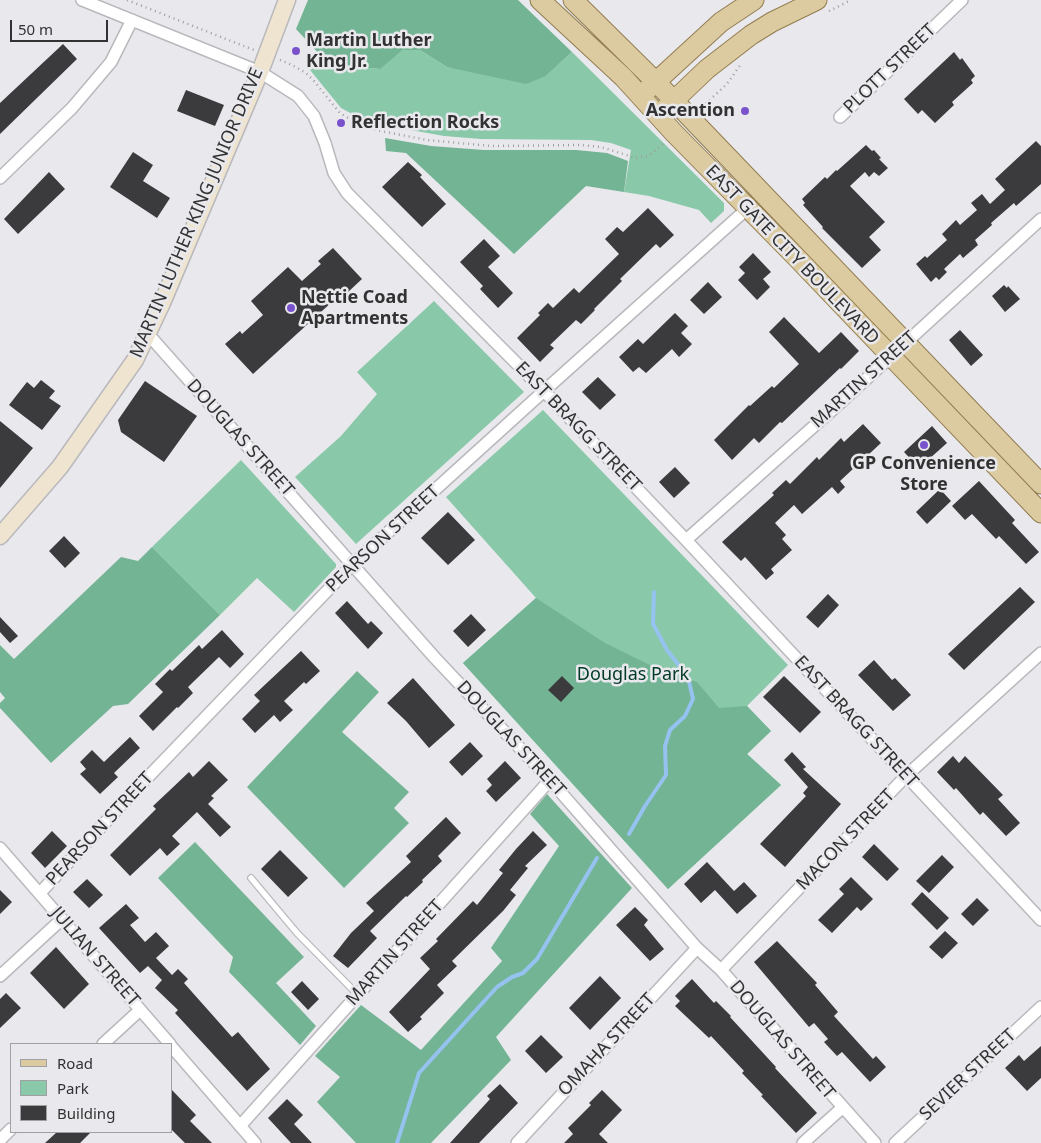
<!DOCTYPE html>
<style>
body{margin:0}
#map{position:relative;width:1041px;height:1143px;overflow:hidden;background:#e9e8ed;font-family:"Noto Sans",sans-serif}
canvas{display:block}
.legend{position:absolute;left:10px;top:1043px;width:162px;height:90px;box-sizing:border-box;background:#e9e8ed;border:1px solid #a09fa3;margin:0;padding:6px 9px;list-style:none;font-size:15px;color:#323233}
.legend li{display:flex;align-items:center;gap:10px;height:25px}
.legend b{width:25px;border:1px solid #a09fa3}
.scale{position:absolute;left:10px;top:20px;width:98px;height:22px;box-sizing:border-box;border:2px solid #323233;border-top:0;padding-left:6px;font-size:15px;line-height:18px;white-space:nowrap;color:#323233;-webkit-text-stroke:4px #e9e8ed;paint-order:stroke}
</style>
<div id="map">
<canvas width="1041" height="1143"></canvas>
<ul class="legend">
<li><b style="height:6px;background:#dccaa0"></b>Road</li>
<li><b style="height:14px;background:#89c9aa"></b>Park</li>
<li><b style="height:14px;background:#3b3a3d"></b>Building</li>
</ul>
<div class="scale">50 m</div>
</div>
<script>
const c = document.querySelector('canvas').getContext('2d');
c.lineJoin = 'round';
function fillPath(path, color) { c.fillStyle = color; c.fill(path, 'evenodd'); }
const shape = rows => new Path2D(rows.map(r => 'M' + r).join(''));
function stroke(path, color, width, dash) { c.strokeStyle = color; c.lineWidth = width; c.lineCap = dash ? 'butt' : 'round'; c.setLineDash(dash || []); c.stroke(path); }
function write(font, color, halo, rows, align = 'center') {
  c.font = font + ' "Noto Sans",sans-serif'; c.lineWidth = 5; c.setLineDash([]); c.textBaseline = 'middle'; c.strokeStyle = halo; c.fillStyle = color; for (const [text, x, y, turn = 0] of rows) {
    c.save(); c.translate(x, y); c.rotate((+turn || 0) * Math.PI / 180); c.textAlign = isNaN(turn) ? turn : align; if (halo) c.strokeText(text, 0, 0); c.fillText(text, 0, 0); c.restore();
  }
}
fillPath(shape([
 [403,50,420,50,447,67,546,76,572,52,724,203,724,211,711,223,699,210,649,196,624,192,631,150,611,143,591,140,481,139,444,136,367,122,341,108,310,70,320,55,349,66,379,69],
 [434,301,524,392,356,544,295,477,341,436,377,394,357,372],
 [543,410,788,665,747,706,771,731,747,754,781,785,668,889,463,663,536,598,446,497],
 [241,460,336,564,336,567,294,612,257,578,220,615,152,547]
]), '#89c9aa');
fillPath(shape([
 [308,0,518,0,572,52,546,76,526,84,447,67,420,50,403,50,380,69,349,66,320,55,296,29],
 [385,138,431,146,484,150,576,150,607,153,628,161,624,192,586,186,514,254,406,153,386,151],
 [152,547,220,615,128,704,113,706,51,763,0,708,0,703,5,698,0,692,0,645,14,659,121,557,138,561],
 [536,598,605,643,660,670,697,682,719,708,747,706,771,731,747,754,781,785,668,889,463,663],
 [357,671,379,692,342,732,409,792,394,808,409,823,344,888,247,787],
 [547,794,632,888,496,1037,511,1060,431,1143,356,1143,317,1102,340,1077,315,1056,361,1005,421,1050,502,961,491,948,559,846,530,814],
 [195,842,304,957,276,983,316,1026,300,1045,229,972,233,957,158,878]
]), '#73b495');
stroke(shape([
 [629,834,645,806,666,775,665,746,670,730,685,716,693,699,688,677,667,650,653,624,654,592],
 [397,1143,419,1073,497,987,512,977,523,973,537,959,597,858]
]), '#95c2ef', 4);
fillPath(shape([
 [63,44,77,59,0,134,0,103],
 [954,52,960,60,962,58,975,76,971,80,973,83,952,102,954,105,935,123,922,110,918,114,904,99],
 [186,90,224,105,215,126,177,111],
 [1036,141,1041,146,1041,184,1016,206,1014,203,991,223,992,225,975,240,978,245,963,258,960,254,944,269,947,272,939,280,936,277,931,282,916,264,925,256,927,258,947,240,942,234,956,220,960,225,977,210,971,203,982,194,990,204,1005,190,995,179],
 [866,145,872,151,874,150,881,158,879,159,888,168,879,176,874,172,869,177,865,172,850,186,885,222,869,237,881,250,862,268,822,228,823,227,803,205,805,203,802,199,825,177,827,179,836,170,837,171],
 [133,152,153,165,143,181,170,198,157,218,110,187],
 [408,162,422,175,420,177,446,204,422,227,382,187],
 [49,172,65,189,18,234,4,219],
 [648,208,674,235,660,248,656,244,620,279,622,281,594,309,595,310,581,324,576,320,550,345,554,348,540,362,517,338,540,315,538,313,548,303,553,308,574,288,579,293,619,254,605,239,617,227,623,232],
 [484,239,500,256,488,267,513,293,498,308,480,289,483,286,460,262],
 [333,248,362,279,347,293,345,290,253,374,225,344,240,331,242,334,263,315,251,301,288,267,302,281,321,264,318,261],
 [753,253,771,272,763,279,770,287,757,300,738,280,745,273,739,267],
 [708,282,722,297,704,314,690,300],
 [1004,285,1007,288,1008,286,1020,299,1005,312,992,296],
 [675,313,688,326,681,333,692,344,679,357,672,349,646,373,639,367,633,372,619,357,638,339,643,344],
 [784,317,819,353,841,332,859,351,841,369,840,368,782,423,780,422,759,443,754,438,732,460,714,440,749,405,750,406,772,386,774,388,799,364,769,332],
 [960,330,983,355,971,366,949,340],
 [598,377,616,395,600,410,582,392],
 [41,380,55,391,49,398,61,406,42,430,9,405,27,382,34,388],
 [145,381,197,416,164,462,121,432,118,420],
 [0,421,33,448,0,488],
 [863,424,881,443,840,481,845,487,838,494,832,487,802,514,794,505,775,523,786,535,782,539,792,550,771,569,774,573,766,580,745,557,741,561,722,542,774,495,772,493,786,480,790,484,817,457,819,460,841,438,844,442],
 [932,426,947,443,919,468,904,452],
 [675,467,690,483,674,498,659,482],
 [979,481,1015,520,1012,523,1039,552,1026,564,999,536,996,539,972,514,965,520,952,506],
 [940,489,951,501,927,524,916,512],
 [448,512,475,540,448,565,421,538],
 [64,536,80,553,65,568,49,551],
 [1020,587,1035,602,964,670,948,654],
 [828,594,839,605,818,628,806,617],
 [347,601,368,624,371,621,383,633,368,649,335,613],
 [471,614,486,630,468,647,453,631],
 [0,617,18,636,10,643,0,632],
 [222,630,244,654,230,668,219,657,188,687,193,693,178,708,177,707,153,731,139,716,163,692,155,684,170,669,172,671,199,645,202,649],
 [301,651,320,671,306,684,304,682,284,701,293,710,280,722,274,715,255,733,242,719,260,701,254,695],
 [874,660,892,680,895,678,911,695,893,711,858,675],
 [562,676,574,688,561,702,548,690],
 [784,676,821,712,800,733,763,697],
 [413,678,455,725,429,748,406,721,387,703],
 [130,737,140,748,114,773,118,777,100,794,80,774,86,769,80,762,92,750,104,762],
 [470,742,483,756,462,776,449,762],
 [792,752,806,767,803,769,841,804,785,867,760,844,806,796,803,793,808,787,784,760],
 [953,756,959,763,965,756,1003,795,998,799,1020,823,1006,836,983,812,980,815,956,788,954,790,937,772],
 [209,761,228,780,211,796,214,798,208,804,231,827,220,837,197,812,172,836,180,844,167,856,160,848,130,876,110,855,156,809,153,806,169,791,189,772,193,777],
 [505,761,521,778,496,802,486,791,492,785,487,779],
 [446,817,461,833,438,856,442,861,422,880,423,882,407,897,406,896,370,931,377,938,348,968,333,956,351,933,374,911,366,903,411,862,406,856],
 [52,831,67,846,45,868,31,853],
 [533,831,547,845,525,866,528,868,510,890,516,895,503,911,452,961,457,966,437,985,444,993,420,1017,422,1019,408,1032,389,1012,430,969,420,958,438,941,436,939,473,901,477,905,503,873,499,870,516,849],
 [874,844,899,869,887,881,862,857],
 [280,850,308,878,288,897,261,869],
 [942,855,954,867,929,893,916,881],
 [707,862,734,891,744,882,757,896,737,914,715,890,701,903,684,884],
 [851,877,873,899,861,911,857,907,832,933,818,920,844,894,839,889],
 [87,879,103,895,89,908,73,892],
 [0,890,12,902,0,914],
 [922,892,949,918,937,930,911,904],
 [977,898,989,910,973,926,961,914],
 [126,904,139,918,130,925,145,942,156,932,169,946,156,958,172,975,178,969,188,979,184,983,232,1037,238,1032,270,1069,247,1091,175,1013,178,1010,155,988,162,980,148,966,140,973,99,928],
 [635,907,648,920,644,925,664,949,650,961,616,925],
 [945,931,958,943,942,959,929,947],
 [777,941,817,983,815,985,838,1012,834,1016,873,1059,876,1056,886,1067,870,1082,842,1052,837,1056,824,1042,828,1039,814,1023,809,1027,754,962],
 [56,947,89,984,64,1009,30,973],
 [600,976,621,998,590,1030,569,1008],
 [692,979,714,1003,716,1001,731,1016,730,1017,776,1067,775,1068,817,1113,796,1133,761,1096,763,1095,742,1073,744,1071,711,1036,709,1038,675,1006,680,1001,675,996],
 [302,981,319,999,308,1010,291,992],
 [6,993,21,1008,0,1028,0,999],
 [541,1035,563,1057,546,1073,525,1051],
 [1041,1046,1041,1078,1027,1091,1005,1068,1019,1055,1024,1061],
 [500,1084,518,1103,479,1143,450,1143,490,1099,487,1096],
 [171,1089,196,1115,190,1121,212,1143,185,1143,171,1129],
 [602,1090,622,1110,599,1134,608,1143,564,1143,573,1134,568,1128,591,1105,589,1103],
 [287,1099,303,1115,294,1124,312,1143,291,1143,268,1118],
 [57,1132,91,1132,80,1143,45,1143]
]), '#3b3a3d');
const service = shape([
 [251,878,297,933,358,995]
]);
const minor = shape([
 [82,0,260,72,298,96,314,116,325,143,334,173,347,193,544,391,686,540,1041,920],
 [840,117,962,0],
 [0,178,72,108,111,62,132,20],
 [148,334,435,658,550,780,697,948,721,970,875,1143],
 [686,540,840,403,1041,219],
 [0,848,170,1044],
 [40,893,124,802,352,565,544,391,748,208],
 [721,970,906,776,1041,653],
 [0,976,62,919],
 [103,1044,140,1010],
 [171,1046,255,1143],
 [240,1126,550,780],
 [0,1140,11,1129],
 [517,1143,697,948],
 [803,1143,842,1108],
 [895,1143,1041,1007]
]);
const secondary = shape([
 [0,536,60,467,135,360,162,303,260,72,287,0]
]);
const primary = shape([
 [540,0,623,77,674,133,797,258,1041,513],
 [573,0,656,82,1041,484],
 [647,90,721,22,754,0],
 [665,109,707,69,751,35,772,22,817,0]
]);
stroke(service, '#b9b8bc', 8);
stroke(minor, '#b9b8bc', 14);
stroke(secondary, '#b9b8bc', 19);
stroke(primary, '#927d50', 21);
stroke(shape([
 [127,0,254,50],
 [829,11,851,0],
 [280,60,292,65,306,73,314,81,340,113,358,124,376,130,427,140,491,146,580,145,601,147,636,158,648,156,663,144],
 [702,107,727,84,741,64]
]), '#9e9ea1', 2.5, [1, 4]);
stroke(service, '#fff', 5.5);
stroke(minor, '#fff', 11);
stroke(secondary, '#eee4cf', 16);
stroke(primary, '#dccaa0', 19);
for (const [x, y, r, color] of [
 [296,51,5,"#7a53cc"],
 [745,111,5,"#7a53cc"],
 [341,123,5,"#7a53cc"],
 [291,308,5,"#7a53cc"],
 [924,445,5,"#7a53cc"]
]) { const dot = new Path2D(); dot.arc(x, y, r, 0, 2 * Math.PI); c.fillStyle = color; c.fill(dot); stroke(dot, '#e9e8ed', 2); }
write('bold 18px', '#323233', '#e9e8ed', [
 ["Martin Luther",306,41],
 ["King Jr.",306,62],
 ["Ascention",735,111,"right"],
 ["Reflection Rocks",351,123],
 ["Nettie Coad",301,298],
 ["Apartments",301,319],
 ["GP Convenience",924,464,"center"],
 ["Store",924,485,"center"]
], 'left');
write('18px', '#323233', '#e9e8ed', [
 ["PLOTT STREET",890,69,-44],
 ["MARTIN LUTHER KING JUNIOR DRIVE",197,213,-67],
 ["EAST GATE CITY BOULEVARD",792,255,46],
 ["MARTIN STREET",864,380,-42],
 ["EAST BRAGG STREET",578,427,46],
 ["DOUGLAS STREET",240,438,48],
 ["PEARSON STREET",383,539,-43],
 ["EAST BRAGG STREET",856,722,47],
 ["DOUGLAS STREET",511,739,47],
 ["PEARSON STREET",100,829,-47],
 ["MACON STREET",846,840,-46],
 ["MARTIN STREET",395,953,-48],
 ["JULIAN STREET",95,957,49],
 ["DOUGLAS STREET",782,1040,49],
 ["OMAHA STREET",607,1045,-47],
 ["SEVIER STREET",968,1075,-43]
]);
write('18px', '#003a26', '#e9e8ed', [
 ["Douglas Park",633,675]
]);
</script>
